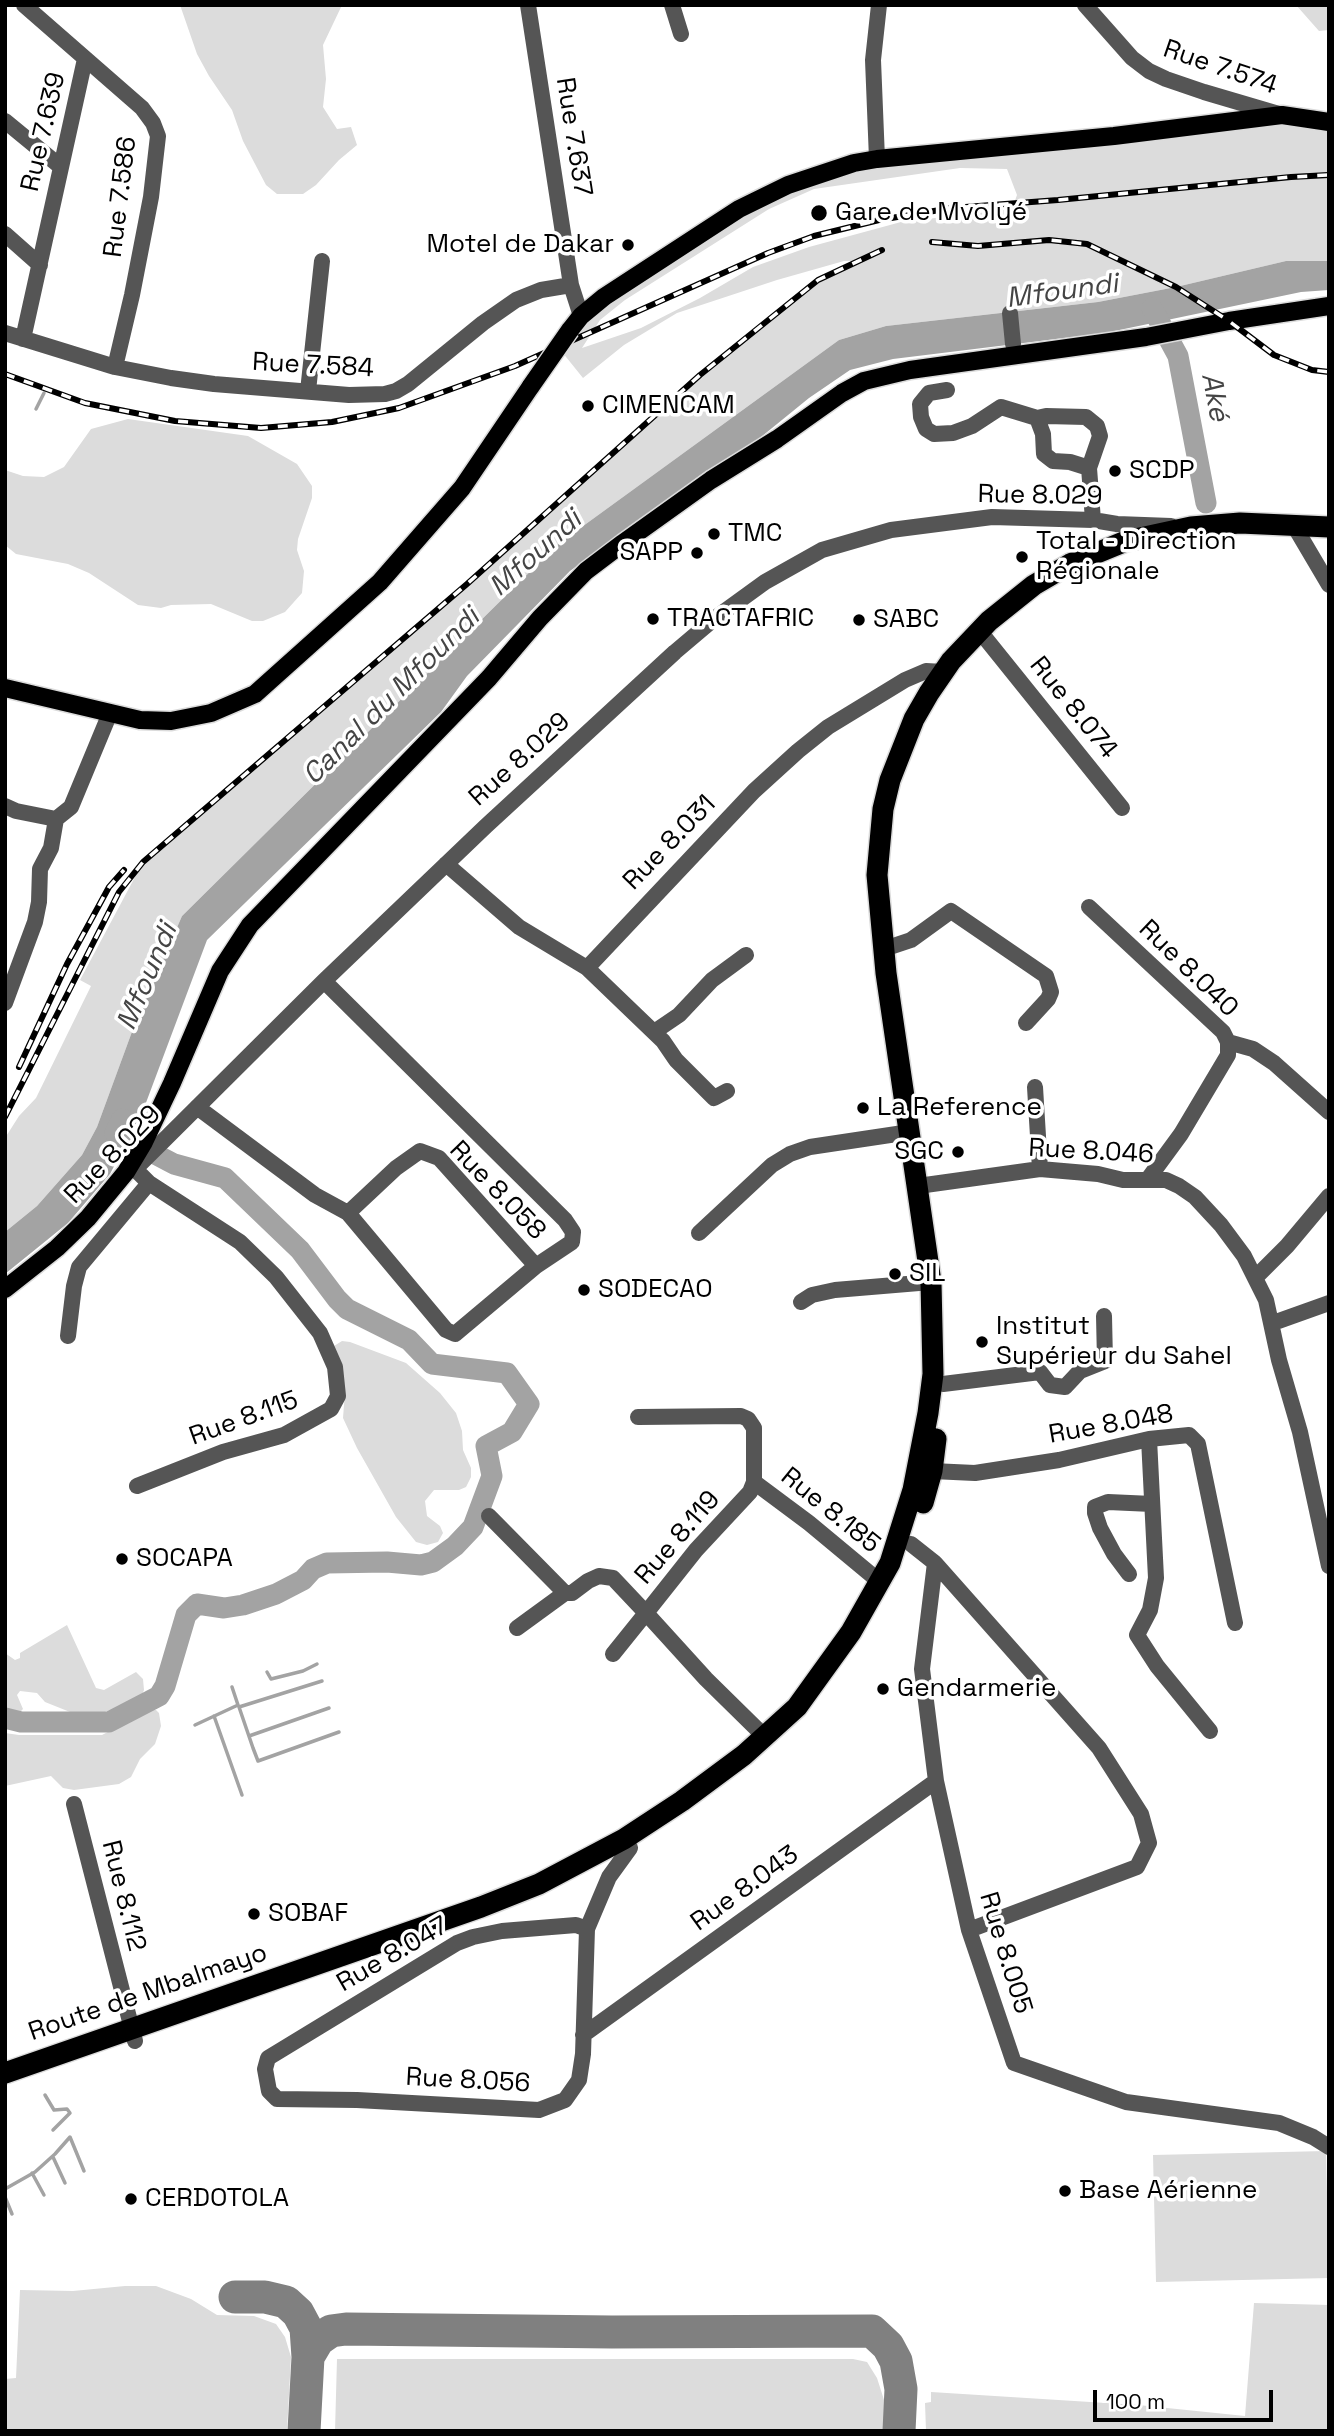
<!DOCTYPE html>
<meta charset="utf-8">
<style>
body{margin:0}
#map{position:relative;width:1334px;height:2436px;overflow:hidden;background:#fff;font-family:"Space Grotesk",sans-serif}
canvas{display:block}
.frame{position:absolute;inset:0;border:7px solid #000;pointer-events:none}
.scale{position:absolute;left:1093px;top:2390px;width:180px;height:32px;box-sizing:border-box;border:4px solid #000;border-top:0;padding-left:9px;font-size:21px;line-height:24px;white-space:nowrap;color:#000;-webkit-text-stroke:5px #fff;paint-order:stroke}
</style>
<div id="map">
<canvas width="1334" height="2436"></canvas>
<div class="frame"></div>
<div class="scale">100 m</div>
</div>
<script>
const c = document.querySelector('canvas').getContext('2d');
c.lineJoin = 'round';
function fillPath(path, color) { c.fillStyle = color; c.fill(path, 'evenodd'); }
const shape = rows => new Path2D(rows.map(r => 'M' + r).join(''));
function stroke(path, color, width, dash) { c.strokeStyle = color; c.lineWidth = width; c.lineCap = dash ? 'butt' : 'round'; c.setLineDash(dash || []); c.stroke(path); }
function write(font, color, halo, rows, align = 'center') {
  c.font = font + ' "Space Grotesk",sans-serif'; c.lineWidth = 7; c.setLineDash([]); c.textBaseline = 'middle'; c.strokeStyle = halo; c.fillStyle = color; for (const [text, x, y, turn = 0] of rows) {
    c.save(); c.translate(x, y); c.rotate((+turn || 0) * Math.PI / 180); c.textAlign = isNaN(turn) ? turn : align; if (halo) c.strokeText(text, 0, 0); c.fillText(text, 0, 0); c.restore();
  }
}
fillPath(shape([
 [180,5,342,5,323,45,326,79,323,107,337,129,351,127,357,145,339,160,316,185,303,194,277,194,266,185,243,141,232,110,209,76,197,54],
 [1296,5,1329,5,1329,30,1319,31],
 [1329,122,1329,261,1286,261,1176,287,1098,302,886,326,839,340,557,545,182,916,133,1029,97,1127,82,1155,37,1206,5,1232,5,1138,19,1116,36,1098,91,986,80,980,143,862,467,584,700,375,818,280,858,261,844,261,777,280,677,313,624,345,583,378,558,347,570,330,683,244,854,163,1219,124],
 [960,168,1007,169,1017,195,1012,209,901,222,809,247,753,267,700,298,641,328,582,348,600,320,625,300,769,209,814,189],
 [128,419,248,436,297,464,312,486,312,498,298,539,297,550,304,571,302,593,285,612,263,621,252,621,211,604,171,605,161,608,138,605,89,573,68,564,16,554,5,545,5,470,23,476,44,477,64,467,91,429],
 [342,1341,350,1342,406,1363,440,1393,456,1413,462,1431,463,1450,471,1468,471,1477,466,1487,459,1490,434,1490,425,1501,427,1516,440,1526,443,1533,438,1542,427,1545,416,1542,396,1517,357,1448,343,1418,345,1392,334,1346],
 [67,1625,96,1688,104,1690,136,1672,143,1679,144,1690,142,1695,131,1703,99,1714,70,1712,45,1702,37,1693,20,1691,17,1695,23,1709,18,1714,5,1712,5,1653,15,1660,20,1658,20,1653],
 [150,1710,156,1710,159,1713,161,1726,155,1744,140,1759,131,1777,119,1784,74,1790,63,1788,51,1776,5,1786,5,1733,19,1735,102,1735],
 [1326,2151,1329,2278,1156,2282,1153,2155],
 [125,2286,156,2286,191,2299,217,2315,254,2316,276,2324,285,2337,291,2357,287,2431,5,2431,5,2379,16,2378,20,2290,73,2291],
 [1254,2303,1329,2305,1329,2431,926,2431,925,2403,931,2402,931,2392,1138,2405,1245,2416],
 [337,2359,853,2359,867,2362,877,2378,885,2403,883,2431,335,2431]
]), '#dcdcdc');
fillPath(shape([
 [1286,261,1329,261,1329,290,1301,292,1105,333,893,359,850,370,809,398,745,450,706,471,570,571,467,676,441,712,207,940,144,1108,110,1174,68,1223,5,1274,5,1232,37,1206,82,1155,97,1127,133,1029,182,916,557,545,839,340,886,326,1098,302,1176,287]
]), '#a3a3a3');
stroke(shape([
 [36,409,44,393],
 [267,1672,271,1679,303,1671,317,1664],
 [322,1681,239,1707,253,1748,258,1761,339,1732],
 [214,1716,242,1795],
 [195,1725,238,1705,232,1687],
 [249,1736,329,1708],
 [45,2095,54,2110,67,2109,70,2113,53,2130],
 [53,2157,65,2183],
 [32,2173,44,2195],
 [5,2189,35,2172,55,2154,70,2137,84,2171],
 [5,2197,12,2214]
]), '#a3a3a3', 3.5);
stroke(shape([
 [1152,308,1178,356,1206,503],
 [5,1718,21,1722,109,1722,159,1696,165,1686,186,1615,197,1604,224,1608,243,1605,276,1594,303,1580,313,1569,327,1563,387,1562,421,1565,433,1562,455,1546,473,1527,492,1476,486,1446,512,1432,529,1404,507,1373,432,1364,409,1340,347,1309,337,1299,300,1250,225,1178,174,1164,115,1133,122,1119]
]), '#a3a3a3', 21);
stroke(shape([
 [235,2297,265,2297,286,2302,298,2313,306,2328,308,2357,304,2431],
 [308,2357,318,2340,331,2331,346,2329,612,2332,872,2331,888,2346,896,2361,901,2389,899,2431]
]), '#808080', 33);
const major = shape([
 [570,330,581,316,604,297,739,209,788,185,854,163,877,159,1114,136,1282,115,1329,122],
 [5,688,140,720,171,721,211,713,255,694,380,582,462,488,531,386],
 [5,1289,57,1248,88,1218,126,1172,144,1142,172,1083,220,971,250,925,489,678,540,618,586,571,623,543,711,480,777,439,842,393,864,381,910,370,1146,337,1229,321,1329,306]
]);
const highway = shape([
 [923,1503,932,1471,936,1439],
 [5,2073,481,1907,539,1884,624,1839,682,1801,744,1755,797,1707,851,1632,890,1563,913,1490,928,1413,933,1374,931,1282,886,973,877,875,883,809,890,780,914,719,929,693,951,661,989,621,1034,585,1070,564,1126,541,1191,527,1240,523,1329,527]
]);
stroke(major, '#dbdbdb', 21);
stroke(highway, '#dbdbdb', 24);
stroke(shape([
 [24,5,142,108,153,123,158,136,151,197,132,295,115,367],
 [528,5,571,285,581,316],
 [672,5,681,34],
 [1085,5,1132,58,1149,71,1166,79,1204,92,1282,115],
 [5,121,61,167],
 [877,159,873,60,879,5],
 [5,234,40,265],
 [1010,313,1013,344],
 [5,333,115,367,171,378,214,384,349,395,385,394,396,391,408,384,483,323,516,300,541,290,571,285],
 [23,339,85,59],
 [947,390,929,393,920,404,921,417,926,429,934,434,953,433,972,426,1001,407,1037,418,1046,416,1086,417,1097,426,1100,436,1089,468,1093,520],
 [308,391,322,261],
 [1037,418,1043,434,1044,454,1053,461,1070,462,1089,468],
 [1293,524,1329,585],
 [986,639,1122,808],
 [5,806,16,811,56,819,71,807,110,713],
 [446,864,519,927,587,968,754,791,798,751,828,727,905,680,926,671,943,672],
 [1089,907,1223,1032,1228,1042,1228,1055,1181,1134,1148,1179],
 [893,946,911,940,951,911,1046,976,1051,992,1048,999,1026,1023],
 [587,968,663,1041,676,1060,714,1098,727,1091],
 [5,1003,35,922,39,902,40,869,51,848,56,819],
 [654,1032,679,1015,712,980,746,955],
 [1228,1042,1253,1049,1274,1063,1329,1112],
 [1035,1087,1040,1169],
 [197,1107,315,1195,348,1213,396,1168,420,1151,439,1158,536,1266,572,1242,573,1232,565,1220,324,981],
 [135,1169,149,1183,240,1242,276,1277,320,1333,335,1367,338,1396,331,1409,284,1435,223,1452,137,1486],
 [126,1172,135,1169,324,981,486,826,675,652,714,619,765,582,822,550,891,530,992,517,1093,520,1117,524,1171,526],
 [918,1186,1040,1169,1098,1174,1123,1180,1166,1180,1179,1186,1195,1197,1221,1225,1244,1256,1266,1300,1279,1360,1300,1432,1329,1566],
 [348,1213,446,1330,455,1334,536,1266],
 [699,1233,772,1165,790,1154,810,1147,910,1132],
 [1256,1277,1287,1246,1329,1196],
 [801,1302,812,1295,835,1290,931,1282],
 [1273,1323,1329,1303],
 [68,1336,74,1286,79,1267,149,1183],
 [943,1384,1040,1372,1050,1385,1065,1387,1080,1371,1105,1361,1104,1316],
 [638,1417,741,1416,748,1419,754,1428,754,1482,809,1523,880,1582],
 [1149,1439,1156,1578,1150,1610,1137,1635,1157,1666,1210,1731],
 [932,1471,975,1473,1059,1460,1149,1439,1189,1435,1198,1444,1235,1623],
 [754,1482,750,1492,696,1550,646,1613,706,1679,765,1737],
 [489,1516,565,1593,572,1593,588,1581,599,1576,613,1578,646,1613,613,1654],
 [911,1544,935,1563,922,1669,936,1781,969,1930,1014,2063,1126,2102,1279,2123,1313,2137,1329,2147],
 [935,1563,1099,1748,1141,1814,1149,1843,1137,1867,969,1930],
 [1129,1574,1114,1554,1100,1528,1095,1513,1095,1507,1108,1502,1152,1504],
 [517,1628,565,1593],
 [74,1804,135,2041],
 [587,1929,583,2054,579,2080,565,2100,539,2110,357,2100,277,2099,269,2091,265,2069,268,2058,457,1943,473,1937,502,1931,576,1925,587,1929,609,1877,630,1848],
 [583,2035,936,1781]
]), '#555', 16);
stroke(major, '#000', 18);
stroke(highway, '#000', 21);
const rail = shape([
 [932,242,978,246,1049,240,1087,244,1176,287,1229,321,1274,355,1312,370,1329,372],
 [5,374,85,403,175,421,261,428,332,422,399,408,515,366,768,253,814,236,879,220,952,208,1058,200,1291,177,1329,175],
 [19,1067,67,964,109,887,124,870],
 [5,1117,119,892,143,862,467,584,700,375,818,280,882,250]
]);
stroke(rail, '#000', 6);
stroke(rail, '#fff', 3.5, [10]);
const majorBridge = shape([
 [531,386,570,330]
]);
stroke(majorBridge, '#dbdbdb', 21, []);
stroke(majorBridge, '#000', 18);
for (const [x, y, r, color] of [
 [819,213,9,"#000"],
 [628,245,7,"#000"],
 [588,406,7,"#000"],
 [1115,471,7,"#000"],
 [714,534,7,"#000"],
 [697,553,7,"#000"],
 [1022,557,7,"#000"],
 [653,619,7,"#000"],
 [859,620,7,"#000"],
 [863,1108,7,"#000"],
 [958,1152,7,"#000"],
 [895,1274,7,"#000"],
 [584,1290,7,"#000"],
 [982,1342,7,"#000"],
 [122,1559,7,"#000"],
 [883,1689,7,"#000"],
 [254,1914,7,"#000"],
 [1065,2191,7,"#000"],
 [131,2199,7,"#000"]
]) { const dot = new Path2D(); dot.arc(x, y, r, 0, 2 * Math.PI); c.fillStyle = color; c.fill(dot); stroke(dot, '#fff', 2.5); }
write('26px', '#000', '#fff', [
 ["Rue 7.574",1220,68,19],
 ["Rue 7.639",44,132,-77],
 ["Rue 7.637",573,137,81],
 ["Rue 7.586",121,197,-83],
 ["Rue 7.584",313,366,3],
 ["Rue 8.029",1040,496,1],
 ["Rue 8.074",1073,708,51],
 ["Rue 8.029",520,760,-42],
 ["Rue 8.031",670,843,-46],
 ["Rue 8.040",1188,969,44],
 ["Rue 8.046",1091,1152,3],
 ["Rue 8.029",113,1155,-46],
 ["Rue 8.058",497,1191,46],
 ["Rue 8.115",244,1419,-20],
 ["Rue 8.048",1111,1425,-10],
 ["Rue 8.185",830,1511,39],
 ["Rue 8.119",678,1538,-49],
 ["Rue 8.043",745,1889,-36],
 ["Rue 8.112",123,1896,76],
 ["Rue 8.005",1005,1953,73],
 ["Rue 8.047",393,1955,-30],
 ["Route de Mbalmayo",148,1993,-19],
 ["Rue 8.056",468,2081,3]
]);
write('26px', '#000', '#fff', [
 ["Gare de Mvolyé",835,213],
 ["Motel de Dakar",614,245,"right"],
 ["CIMENCAM",602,406],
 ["SCDP",1129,471],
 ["TMC",728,534],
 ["Total - Direction",1036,542],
 ["Régionale",1036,572],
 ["SAPP",683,553,"right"],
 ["TRACTAFRIC",667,619],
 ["SABC",873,620],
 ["La Reference",877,1108],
 ["SGC",944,1152,"right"],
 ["SIL",909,1274],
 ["SODECAO",598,1290],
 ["Institut",996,1327],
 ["Supérieur du Sahel",996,1357],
 ["SOCAPA",136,1559],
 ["Gendarmerie",897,1689],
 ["SOBAF",268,1914],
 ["Base Aérienne",1079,2191],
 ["CERDOTOLA",145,2199]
], 'left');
write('italic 28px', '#444', '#fff', [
 ["Mfoundi",1062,292,-8],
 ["Aké",1214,397,79],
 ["Mfoundi",536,554,-42],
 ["Canal du Mfoundi",392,697,-45],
 ["Mfoundi",148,977,-67]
]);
</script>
